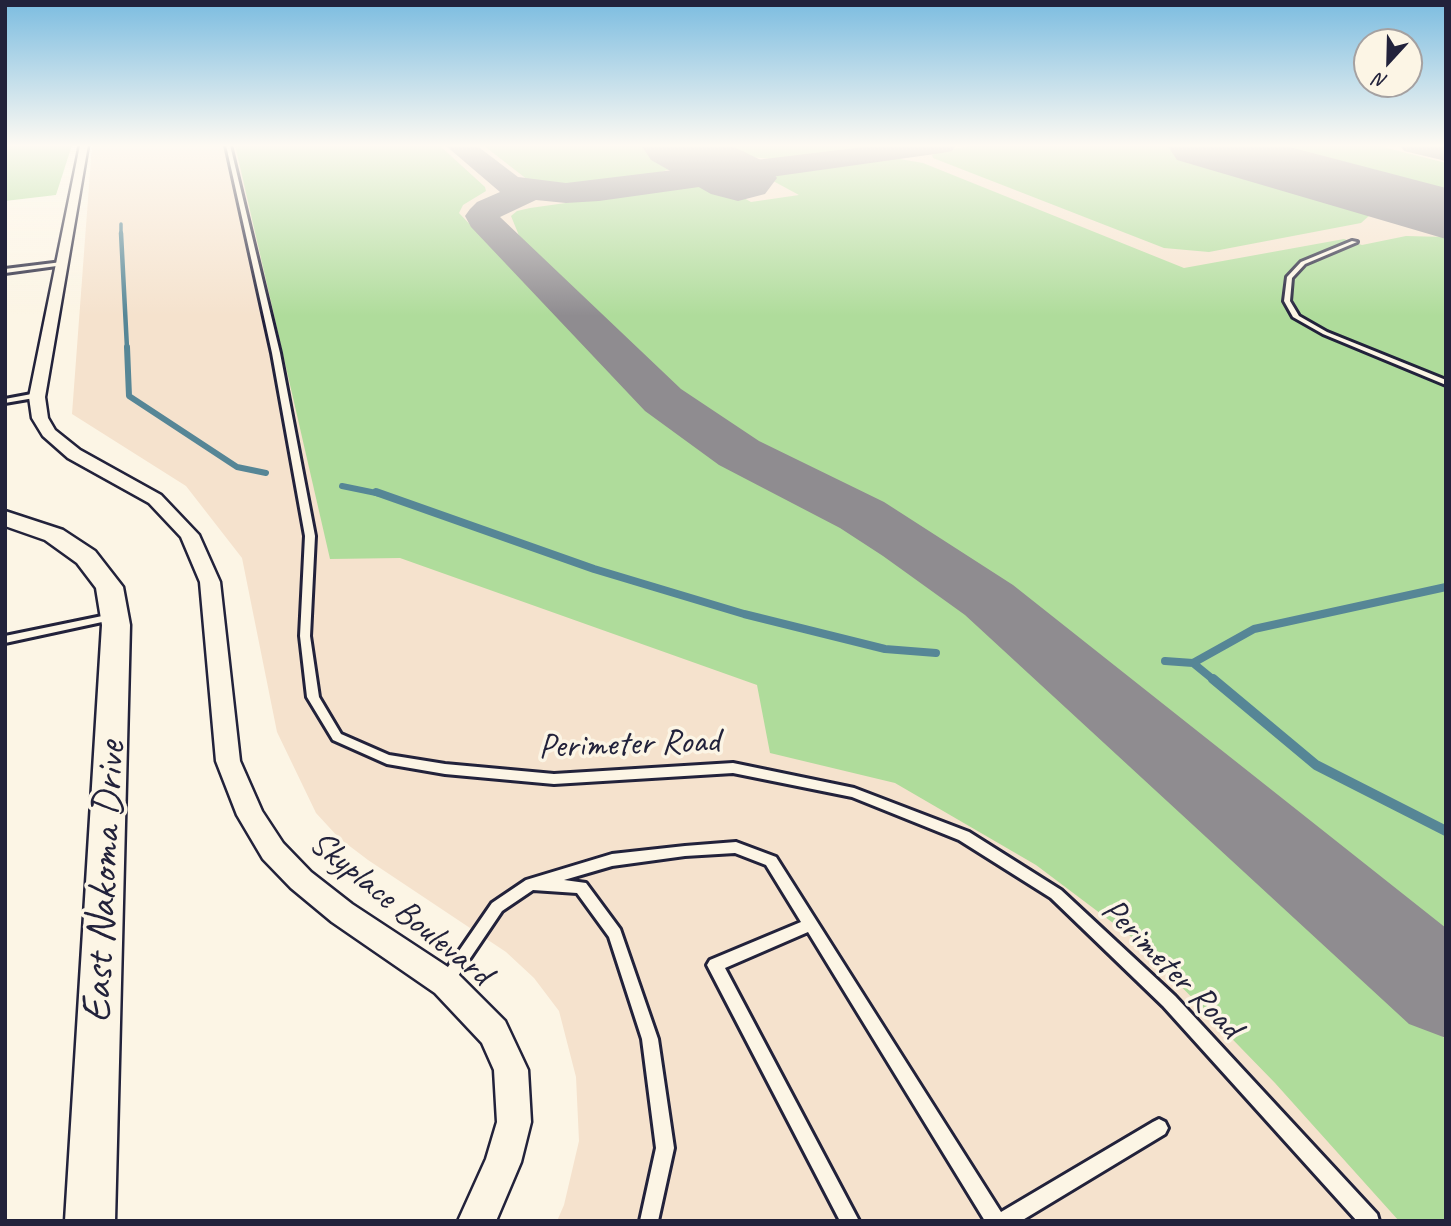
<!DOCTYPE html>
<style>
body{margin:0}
#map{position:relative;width:1451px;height:1226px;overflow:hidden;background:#fcf5e5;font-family:Caveat,sans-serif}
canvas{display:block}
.frame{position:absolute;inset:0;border:7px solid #22223b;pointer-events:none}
.north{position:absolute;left:1353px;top:28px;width:70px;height:70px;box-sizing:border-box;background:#fcf5e5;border:2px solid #a5a1a1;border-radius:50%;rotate:202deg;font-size:19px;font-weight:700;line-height:28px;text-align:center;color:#22223b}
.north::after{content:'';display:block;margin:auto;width:24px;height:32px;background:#22223b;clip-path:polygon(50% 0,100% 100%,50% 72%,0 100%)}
</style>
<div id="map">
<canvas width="1451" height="1226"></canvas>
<div class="frame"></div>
<div class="north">N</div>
</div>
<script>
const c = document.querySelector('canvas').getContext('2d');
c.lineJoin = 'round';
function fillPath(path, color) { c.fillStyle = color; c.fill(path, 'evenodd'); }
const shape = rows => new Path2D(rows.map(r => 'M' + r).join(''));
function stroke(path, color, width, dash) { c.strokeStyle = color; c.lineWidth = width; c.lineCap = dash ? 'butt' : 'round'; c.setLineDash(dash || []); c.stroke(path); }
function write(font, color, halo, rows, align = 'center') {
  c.font = font + ' Caveat,sans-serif'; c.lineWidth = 7; c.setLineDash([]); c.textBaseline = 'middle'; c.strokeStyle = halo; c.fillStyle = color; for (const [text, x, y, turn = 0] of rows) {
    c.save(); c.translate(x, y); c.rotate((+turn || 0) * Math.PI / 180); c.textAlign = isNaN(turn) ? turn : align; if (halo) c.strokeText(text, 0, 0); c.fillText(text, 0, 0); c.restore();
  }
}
fillPath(shape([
 [92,145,1446,145,1446,1221,557,1221,564,1205,579,1141,576,1077,559,1011,534,978,506,952,368,860,339,838,316,813,277,732,242,558,186,486,72,414]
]), '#f5e2cd');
fillPath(shape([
 [5,145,72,145,56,195,5,201],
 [235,145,439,145,485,187,486,191,463,205,459,213,640,403,702,452,803,501,892,552,969,611,1413,1005,1446,1040,1446,1221,1399,1221,1275,1083,1137,941,1036,865,895,783,770,753,757,685,400,558,330,559],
 [483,145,651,145,672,157,675,163,670,169,648,176,590,184,545,184,528,180],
 [704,145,899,145,772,159,730,155],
 [984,145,1162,145,1352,201,1366,209,1370,215,1361,223,1209,252,1164,248,933,158,932,155,942,150],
 [1242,145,1375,145,1446,163,1446,190,1409,191],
 [894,158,923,163,1184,268,1344,239,1362,245,1406,236,1446,237,1446,949,1029,603,953,551,859,495,734,434,688,401,520,238,511,216,517,211,530,208,715,182,751,202,799,195,762,175]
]), '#afdc9b');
stroke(shape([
 [121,224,121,234]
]), '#568696', 3.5);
stroke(shape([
 [121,233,127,348]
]), '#568696', 4.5);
stroke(shape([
 [127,347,129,396,237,467,266,473],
 [342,486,381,494]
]), '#568696', 6);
stroke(shape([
 [376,492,594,569,744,614,885,649,936,653],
 [1165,661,1193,663,1254,629,1446,587],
 [1193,663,1215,681]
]), '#568696', 8);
stroke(shape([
 [1213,679,1316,765,1446,831]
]), '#568696', 10);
fillPath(shape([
 [445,145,476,145,518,177,566,183,880,145,956,145,952,151,942,153,599,201,566,203,536,200,500,217,681,389,759,441,884,502,1013,585,1446,928,1446,1038,1409,1024,965,615,883,556,840,528,719,465,645,411,471,227,465,216,470,209,477,202,500,192,445,145],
 [1400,145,1446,145,1446,161,1404,151,1400,145],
 [1370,183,1446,195,1446,215,1358,200,1354,193,1358,186,1370,183]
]), '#8f8c90');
fillPath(shape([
 [641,145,730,145,765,162,777,178,765,194,738,201,711,194,651,160,641,145],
 [1167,145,1282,145,1446,188,1446,239,1177,160,1167,145]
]), '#8f8c90');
const lane = shape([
 [226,145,230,145,280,353,315,536,310,636,319,697,341,734,389,755,445,764,554,774,733,763,854,788,969,832,1061,890,1175,996,1377,1214,1379,1221,1357,1221,1163,1006,1051,898,959,840,852,797,733,773,554,784,445,774,387,764,333,740,307,697,300,636,305,536,272,353,226,145],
 [1352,241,1357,242,1305,264,1292,278,1290,301,1299,316,1327,332,1446,380,1446,385,1323,334,1293,317,1284,301,1287,277,1301,262,1352,241],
 [62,262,64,263,64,265,5,273,5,269,62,262],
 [37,393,41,395,40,397,5,403,5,399,37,393],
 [112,614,116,615,117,617,116,619,5,643,5,636,112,614],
 [736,842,776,857,1001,1212,1153,1122,1159,1119,1165,1122,1168,1128,1165,1134,1021,1221,985,1221,808,932,725,968,859,1221,840,1221,707,965,710,960,801,922,766,865,735,853,685,856,612,866,564,880,586,883,620,929,658,1039,674,1148,658,1221,640,1221,656,1148,642,1039,609,937,577,893,533,890,502,911,452,985,447,987,442,985,439,980,492,903,526,880,612,854,685,846,736,842]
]);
const street = shape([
 [80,145,88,145,45,397,48,418,55,430,80,450,161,495,199,535,220,582,240,761,262,811,283,843,311,872,352,904,457,973,505,1021,528,1070,531,1122,521,1162,496,1221,458,1221,486,1159,497,1122,494,1070,482,1043,435,993,332,922,291,888,263,859,237,815,216,761,200,582,181,537,149,503,68,458,43,436,32,418,29,397,80,145]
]);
const secondary = shape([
 [5,511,63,530,95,551,123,587,130,625,115,1221,65,1221,102,625,96,588,77,563,45,540,5,526,5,511]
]);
stroke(lane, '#22223b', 6);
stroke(street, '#22223b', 5);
stroke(secondary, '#22223b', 5);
fillPath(lane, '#fcf5e5');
fillPath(street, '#fcf5e5');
fillPath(secondary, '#fcf5e5');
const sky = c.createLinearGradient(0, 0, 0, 316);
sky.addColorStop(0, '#7bbce0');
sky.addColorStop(0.46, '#fefaf3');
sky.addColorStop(1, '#fefaf300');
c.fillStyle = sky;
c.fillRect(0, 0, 1451, 316);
write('35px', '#22223b', '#fcf5e5', [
 ["Perimeter Road",629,745,-2],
 ["Skyplace Boulevard",400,909,39],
 ["Perimeter Road",1171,969,45]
]);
write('42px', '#22223b', '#fcf5e5', [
 ["East Nakoma Drive",105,882,-87]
]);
</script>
